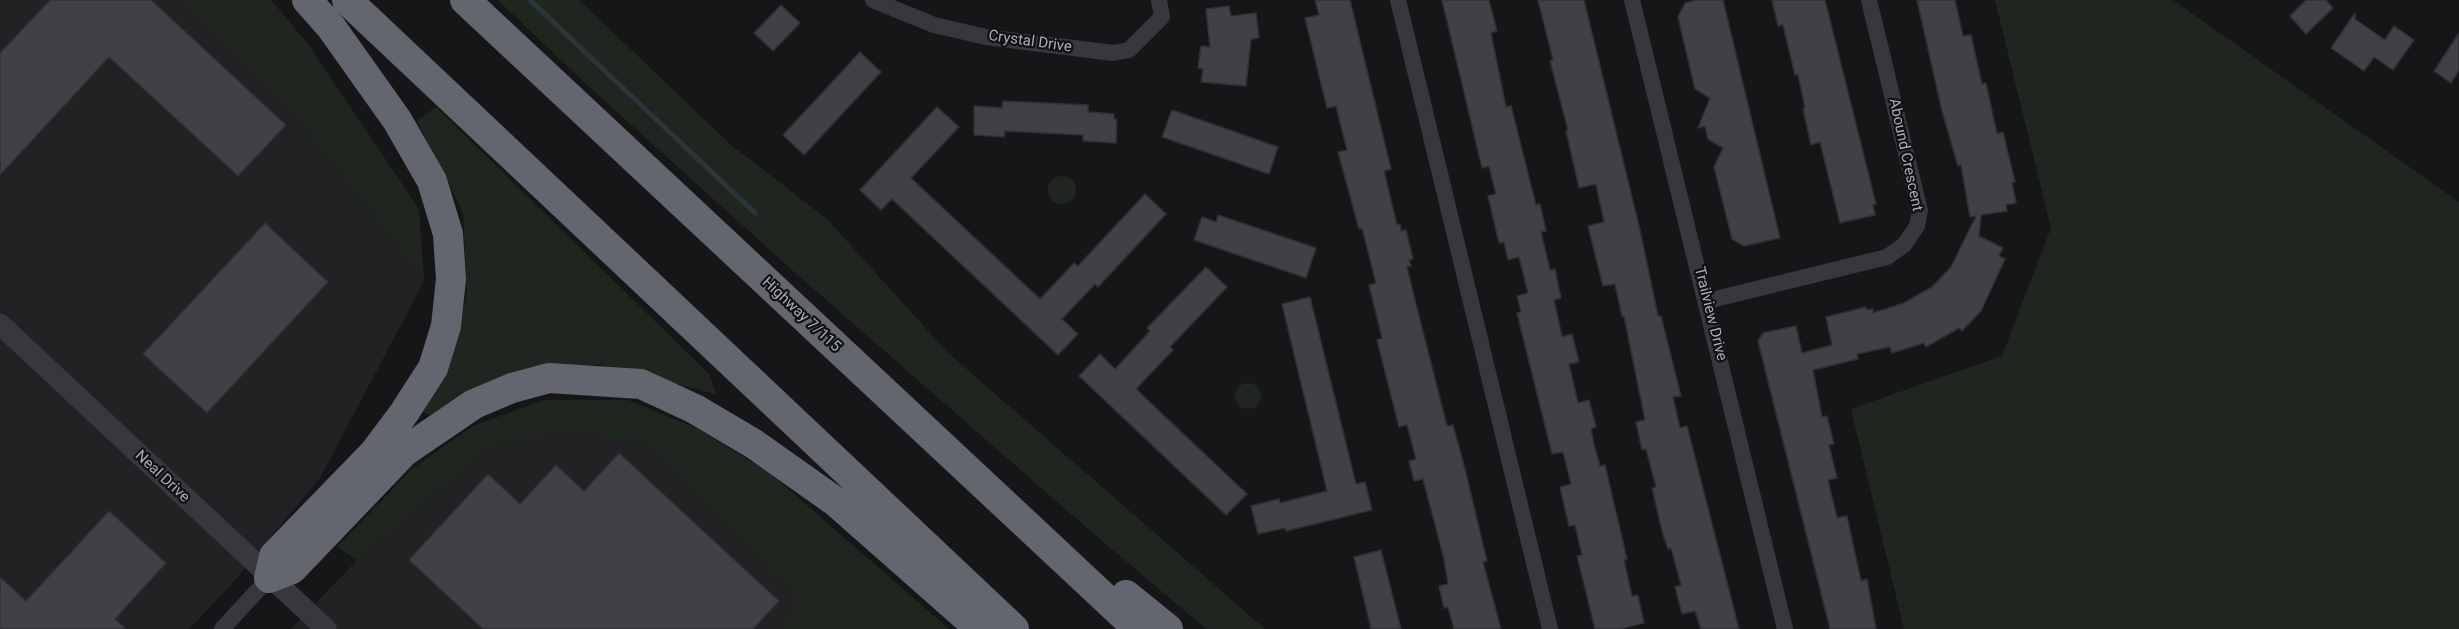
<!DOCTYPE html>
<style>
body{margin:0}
canvas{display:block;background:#161618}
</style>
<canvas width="2459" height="629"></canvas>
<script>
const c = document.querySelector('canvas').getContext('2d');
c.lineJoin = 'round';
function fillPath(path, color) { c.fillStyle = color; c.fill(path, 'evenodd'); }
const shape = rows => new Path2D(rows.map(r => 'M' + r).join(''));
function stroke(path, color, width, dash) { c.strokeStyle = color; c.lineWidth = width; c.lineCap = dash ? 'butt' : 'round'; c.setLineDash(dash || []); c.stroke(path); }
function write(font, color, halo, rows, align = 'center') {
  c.font = font + ' Roboto,sans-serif'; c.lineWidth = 4.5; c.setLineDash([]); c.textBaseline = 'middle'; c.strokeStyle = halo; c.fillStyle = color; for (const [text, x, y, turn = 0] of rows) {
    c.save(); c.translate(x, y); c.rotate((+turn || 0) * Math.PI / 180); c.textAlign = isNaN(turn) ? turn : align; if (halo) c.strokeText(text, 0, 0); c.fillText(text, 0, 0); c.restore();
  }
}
fillPath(shape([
 [0,0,181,0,287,106,424,281,320,478,229,587,189,629,0,629],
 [557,434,647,443,798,597,780,629,291,629,357,560,491,448]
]), '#222225');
fillPath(shape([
 [181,0,271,0,308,44,419,209,424,281,287,106],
 [498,0,579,0,731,145,827,219,947,352,1265,629,1206,629,1072,515,792,270,585,83],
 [1995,0,2173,0,2459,202,2459,629,1904,629,1851,409,2002,356,2051,228],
 [436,107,709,374,716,394,601,365,545,366,436,420,421,410,445,360,467,296,463,212,417,121],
 '1048 190a14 14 0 1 1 28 0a14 14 0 1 1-28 0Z',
 '1235 396a13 13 0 1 1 26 0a13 13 0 1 1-26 0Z',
 [544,400,628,400,698,429,771,474,949,629,780,629,797,597,647,443,557,434,491,448,357,560,337,547,412,469,473,426]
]), '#1e261f');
stroke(shape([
 [530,0,755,213]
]), '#2c353c', 5);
const building = shape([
 [50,0,151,0,286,125,238,176,109,57,0,175,0,53,50,0],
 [1315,0,1350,0,1391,169,1384,171,1397,225,1400,224,1401,231,1406,230,1413,259,1409,260,1411,266,1407,267,1415,300,1447,426,1453,425,1465,469,1487,561,1483,562,1501,629,1454,629,1448,607,1444,608,1439,586,1448,584,1444,559,1423,479,1414,481,1409,461,1416,459,1407,425,1399,427,1377,340,1382,338,1369,285,1376,283,1362,228,1359,229,1338,152,1347,150,1336,106,1327,108,1305,18,1319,15,1315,0],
 [1442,0,1489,0,1497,31,1491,33,1506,107,1511,106,1536,205,1540,204,1546,231,1541,232,1550,270,1555,269,1561,298,1554,300,1562,337,1572,334,1579,362,1569,364,1578,403,1589,400,1596,427,1591,429,1594,444,1600,466,1605,465,1627,559,1624,560,1632,596,1638,595,1644,623,1620,629,1595,629,1577,556,1582,555,1575,525,1569,526,1560,487,1571,484,1563,452,1552,454,1517,313,1521,312,1517,296,1528,293,1519,257,1508,260,1504,242,1499,243,1488,196,1496,194,1489,166,1482,168,1442,0],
 [1538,0,1584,0,1640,230,1658,316,1661,316,1681,396,1673,397,1680,428,1687,426,1739,629,1701,629,1695,611,1682,614,1675,587,1681,585,1671,548,1668,549,1663,535,1652,488,1656,487,1646,449,1642,450,1636,422,1645,420,1624,316,1622,317,1615,284,1603,286,1588,226,1604,222,1596,184,1579,188,1566,131,1568,130,1550,61,1553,60,1538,0],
 [1696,0,1723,0,1780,238,1744,246,1732,239,1714,167,1723,148,1708,139,1705,126,1698,128,1710,98,1695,89,1678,17,1685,3,1696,0],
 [1772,0,1825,0,1876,204,1873,205,1875,215,1840,223,1820,142,1811,145,1803,109,1805,108,1798,74,1795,75,1783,25,1778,26,1772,0],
 [1917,0,1955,0,1963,36,1971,35,1982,84,1986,83,1997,134,2003,132,2015,182,2012,182,2016,203,2006,205,2007,211,1981,215,1979,236,2003,248,1999,256,2005,259,1981,311,1962,331,1959,328,1926,347,1924,343,1892,353,1890,347,1857,354,1858,359,1813,370,1822,417,1827,416,1834,444,1829,445,1837,478,1828,480,1837,518,1847,516,1861,581,1867,579,1876,629,1830,629,1758,341,1763,333,1796,326,1802,353,1832,345,1826,317,1866,307,1866,310,1873,309,1873,313,1904,303,1932,287,1951,267,1976,216,1970,217,1961,165,1958,166,1942,111,1917,0],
 [2306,0,2326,0,2333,8,2306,34,2290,16,2306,0],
 [781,5,800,23,773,51,754,33,781,5],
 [1229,6,1231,16,1256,13,1259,38,1251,39,1246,86,1201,82,1203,69,1198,68,1201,46,1210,47,1206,9,1229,6],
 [2355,13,2355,19,2385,40,2394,26,2414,40,2393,70,2374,57,2364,71,2331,48,2355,13],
 [2459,33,2459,70,2451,83,2434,71,2459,33],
 [860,52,881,72,804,155,783,135,860,52],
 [1003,101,1088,105,1088,112,1114,114,1114,119,1117,119,1116,143,1083,141,1083,135,1005,131,1004,137,974,135,974,106,1002,108,1003,101],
 [937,107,959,127,911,178,1040,299,1074,263,1078,266,1145,194,1166,214,1098,287,1095,284,1062,319,1078,334,1058,355,892,199,881,210,860,190,937,107],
 [1172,110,1278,147,1269,174,1162,137,1172,110],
 [1218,215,1316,248,1306,278,1194,240,1202,217,1216,222,1218,215],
 [265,223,328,282,207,413,143,354,265,223],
 [1206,267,1227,287,1170,347,1173,350,1136,389,1247,494,1226,515,1079,376,1100,354,1115,369,1150,331,1147,328,1206,267],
 [1310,297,1356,484,1365,482,1372,510,1286,531,1285,528,1258,534,1251,506,1279,499,1280,503,1327,491,1282,304,1310,297],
 [619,453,779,601,753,629,483,629,409,560,488,474,520,504,556,465,584,491,619,453],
 [109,511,166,563,115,619,126,629,0,629,0,577,26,601,109,511],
 [1381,550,1401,629,1371,629,1354,557,1381,550]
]);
fillPath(building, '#404145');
stroke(building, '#303034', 1.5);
stroke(shape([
 [873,0,934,25,986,37,1113,53,1129,50,1162,17,1159,0],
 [1398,0,1550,629],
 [1632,0,1785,629],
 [1707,301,1887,257,1904,245,1917,226,1920,211,1869,0],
 [222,629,269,578]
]), '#37383d', 16);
stroke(shape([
 [0,324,326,629]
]), '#37383d', 21);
stroke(shape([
 [347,0,1014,629],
 [465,0,1138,629],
 [269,578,292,569,405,451,474,404,512,388,549,378,641,384,695,409,754,444,836,502,980,629],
 [269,578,274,556,374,453,404,413,433,368,446,326,451,279,448,234,432,181,397,120,331,27,307,0],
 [1126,595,1168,629]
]), '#63666e', 30);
write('15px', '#a8adb8', '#111113', [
 ["Crystal Drive",1030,42,8],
 ["Abound Crescent",1905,155,78],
 ["Trailview Drive",1710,314,76],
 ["Highway 7/115",801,315,43],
 ["Neal Drive",162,477,43]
]);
</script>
